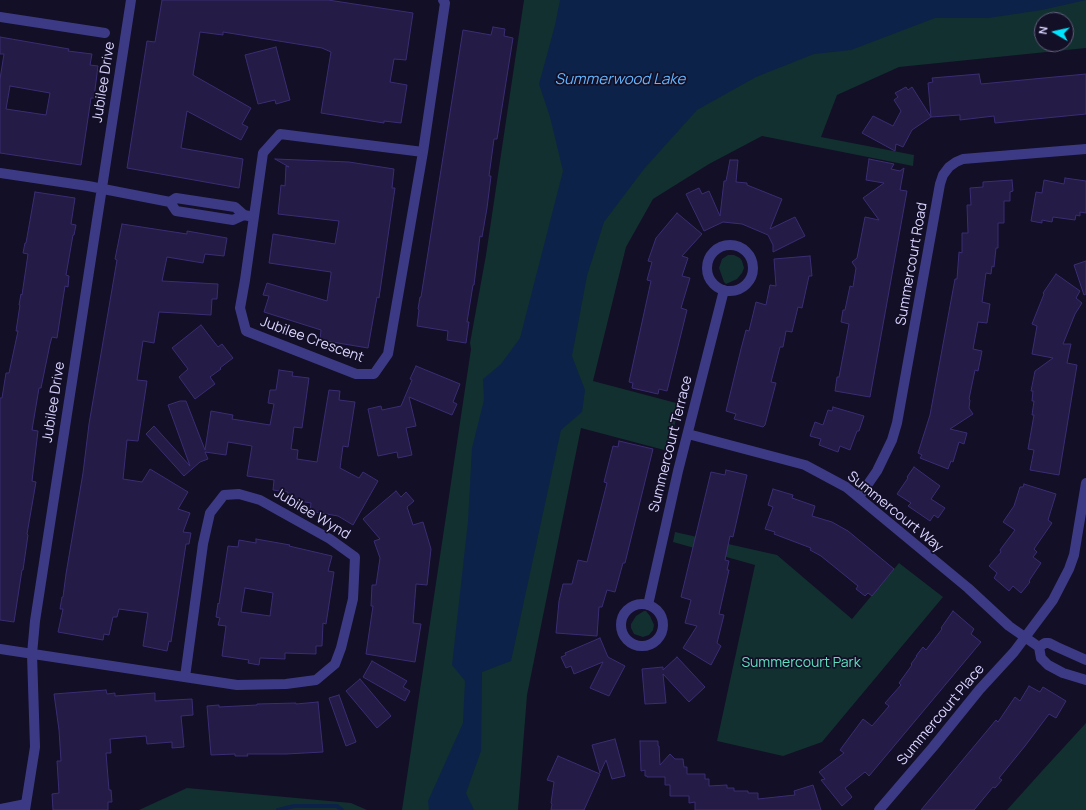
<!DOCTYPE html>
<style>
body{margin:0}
#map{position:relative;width:1086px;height:810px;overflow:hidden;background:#130f26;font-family:Manrope,sans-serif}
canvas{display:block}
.north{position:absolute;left:1034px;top:12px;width:40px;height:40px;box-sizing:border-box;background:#130f26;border:1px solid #625e7d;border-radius:50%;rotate:279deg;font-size:11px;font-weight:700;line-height:16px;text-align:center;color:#d9d4ff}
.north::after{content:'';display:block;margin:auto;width:14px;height:18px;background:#00e5ff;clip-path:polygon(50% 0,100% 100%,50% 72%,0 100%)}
</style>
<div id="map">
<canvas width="1086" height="810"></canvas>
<div class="north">N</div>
</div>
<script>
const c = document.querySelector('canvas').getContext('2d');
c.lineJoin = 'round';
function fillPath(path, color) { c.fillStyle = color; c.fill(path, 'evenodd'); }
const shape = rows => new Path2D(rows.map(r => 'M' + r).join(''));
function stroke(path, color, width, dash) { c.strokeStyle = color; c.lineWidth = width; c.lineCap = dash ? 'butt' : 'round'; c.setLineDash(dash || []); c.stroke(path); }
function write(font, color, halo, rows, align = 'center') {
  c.font = font + ' Manrope,sans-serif'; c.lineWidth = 3.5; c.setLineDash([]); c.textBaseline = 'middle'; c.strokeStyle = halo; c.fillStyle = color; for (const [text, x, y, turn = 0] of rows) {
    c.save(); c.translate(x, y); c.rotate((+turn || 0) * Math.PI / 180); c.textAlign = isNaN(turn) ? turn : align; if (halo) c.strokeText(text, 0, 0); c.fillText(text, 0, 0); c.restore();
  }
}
fillPath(shape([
 [524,0,1086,0,1086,48,899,67,837,95,821,137,914,155,913,166,762,136,709,164,653,199,626,247,593,381,680,404,668,451,581,428,527,695,518,810,402,810,471,349,470,343,486,255],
 [1042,20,1066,20,1066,44,1042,44],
 [728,255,734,255,740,258,742,261,744,268,742,273,737,279,726,284,724,282,719,268,722,259],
 [675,532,777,555,852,619,899,563,943,597,822,742,783,756,717,741,755,565,673,542],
 [644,611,646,611,650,616,654,625,653,630,649,635,643,637,634,634,631,628,631,624,636,616],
 [1086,723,1086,810,1007,810,1042,771],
 [187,788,351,803,367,810,139,810]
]), '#12302f');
fillPath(shape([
 [560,0,1086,0,1042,10,988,18,935,18,851,50,814,54,756,77,697,110,644,169,604,222,587,276,572,356,585,390,582,412,561,430,511,661,482,672,481,751,466,793,474,810,429,810,428,801,463,723,465,681,452,665,468,521,472,448,484,400,483,379,501,364,520,338,563,171,550,117,539,84,555,25]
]), '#0c2248');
stroke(shape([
 [278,810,294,806,337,806,342,810]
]), '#0c2248', 4);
const building = shape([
 [162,0,328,0,413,13,406,60,394,59,390,82,407,85,401,123,384,121,384,123,321,113,331,52,322,48,223,32,223,35,200,32,193,75,251,108,242,124,248,127,241,140,187,111,181,148,243,159,239,188,127,168,147,41,155,42,162,0],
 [493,27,505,29,504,36,513,38,497,139,494,139,489,176,491,176,487,208,482,237,480,236,474,285,473,285,467,322,469,322,466,343,447,340,448,331,417,326,419,310,418,309,420,297,421,297,463,30,491,35,493,27],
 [0,37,69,49,68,51,92,54,90,65,98,66,94,98,91,98,81,165,0,153,0,79,4,54,0,54,0,37],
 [10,86,50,93,46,115,6,109,10,86],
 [276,47,290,100,276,104,275,100,258,104,245,55,276,47],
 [979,74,981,84,1086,74,1086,114,995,123,994,116,960,120,960,115,931,117,912,130,903,147,896,144,895,151,862,133,873,116,893,126,901,111,894,100,898,97,895,93,906,87,908,90,912,87,931,117,928,83,933,82,932,78,979,74],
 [275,159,349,162,394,169,392,188,395,188,379,298,377,297,368,348,320,340,321,330,264,312,269,296,263,295,267,283,327,301,331,274,331,272,269,263,273,234,335,244,339,221,278,214,281,185,285,186,286,166,289,167,275,159],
 [869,159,894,164,891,169,900,171,904,168,900,190,907,191,870,397,835,391,837,377,839,377,849,324,841,322,843,310,845,310,850,286,853,287,856,268,852,262,857,258,865,217,879,220,863,198,884,183,866,180,869,159],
 [730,160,738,160,736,182,747,183,747,185,782,199,770,229,795,217,805,236,773,252,773,245,768,235,742,224,723,222,704,231,686,194,699,188,702,194,709,191,720,216,724,181,726,181,730,160],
 [1065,178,1086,181,1086,213,1080,212,1080,216,1076,215,1075,220,1053,217,1052,222,1042,220,1042,223,1031,221,1036,192,1042,193,1044,180,1064,184,1065,178],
 [1012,180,1013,191,1010,192,1010,201,1004,201,1004,223,998,223,998,248,996,248,994,267,992,266,991,274,986,273,982,302,990,304,987,323,978,322,973,349,982,351,978,371,975,370,969,399,970,400,969,408,973,414,950,429,967,433,964,444,959,442,953,462,951,461,948,469,920,458,922,455,918,453,930,415,955,279,957,279,959,252,962,253,962,233,968,233,967,205,971,205,970,188,983,187,983,182,1012,180],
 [35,192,75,198,71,224,76,225,74,235,73,235,66,275,69,276,68,287,65,286,57,338,52,337,50,344,41,388,39,388,32,430,38,431,32,481,36,482,27,534,28,535,23,570,22,570,14,622,0,620,0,398,2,398,6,373,9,373,18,331,16,331,20,305,19,305,21,294,22,295,28,254,23,253,25,243,26,243,35,192],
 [677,213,702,234,682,256,688,258,682,276,690,278,681,308,687,310,667,391,659,389,658,394,632,388,633,383,629,382,651,281,647,280,652,262,648,261,656,238,677,213],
 [122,224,187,234,187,231,227,238,224,256,205,254,203,263,167,257,162,281,218,284,217,299,212,299,211,315,159,312,154,343,143,341,137,380,147,381,138,441,127,440,123,479,142,482,150,469,188,492,178,509,190,513,183,532,191,533,189,544,186,544,171,642,169,641,167,651,143,646,148,613,119,609,117,617,113,617,109,635,104,634,103,640,58,632,63,609,60,609,62,597,63,597,66,574,83,473,89,424,117,260,115,259,122,224],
 [810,256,812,276,809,276,802,308,798,307,792,332,786,331,783,347,780,347,771,382,776,383,765,425,763,427,734,419,736,414,726,411,741,349,746,330,749,331,756,302,766,305,770,285,776,286,774,259,810,256],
 [1086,261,1086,294,1084,295,1074,265,1086,261],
 [1056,274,1080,291,1076,298,1082,303,1075,314,1063,344,1071,344,1067,363,1077,365,1059,475,1030,470,1034,450,1028,449,1034,415,1032,415,1034,401,1032,401,1033,391,1031,391,1035,371,1053,358,1032,354,1037,326,1032,324,1044,294,1043,293,1056,274],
 [201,325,218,347,222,344,233,358,220,368,221,369,210,377,215,384,195,399,179,377,188,369,172,348,201,325],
 [416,366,460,384,453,402,457,404,452,415,409,397,416,426,406,428,412,455,398,458,397,452,378,456,368,409,381,406,382,410,401,406,412,380,410,379,416,366],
 [279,370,293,372,292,376,309,378,302,428,294,427,291,449,298,450,297,459,317,462,329,390,340,391,339,400,355,402,348,447,343,446,340,468,359,478,363,472,378,481,353,525,338,516,310,511,311,503,287,499,288,492,273,490,274,480,247,476,252,446,228,442,226,455,205,452,208,459,200,462,184,476,146,434,154,426,190,466,168,405,180,401,186,401,205,450,211,411,233,415,232,419,270,425,274,404,268,403,270,390,276,390,279,370],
 [833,407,864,416,859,431,857,431,850,450,840,446,838,452,819,445,821,439,810,436,815,422,823,425,828,410,832,411,833,407],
 [619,441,653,449,625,563,623,563,615,592,607,590,602,607,599,607,597,636,556,633,559,601,563,584,572,584,578,560,587,562,607,483,604,482,613,446,618,447,619,441],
 [914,467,940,486,931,499,945,508,938,518,934,515,930,521,908,506,911,503,897,494,908,478,907,477,914,467],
 [726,470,747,475,733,537,730,536,725,560,729,561,727,570,729,570,719,614,724,615,717,643,721,646,711,665,683,648,697,626,685,623,691,600,681,597,711,472,725,475,726,470],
 [1024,484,1056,494,1048,520,1052,523,1034,549,1037,552,1033,557,1041,563,1029,581,1030,582,1021,593,1013,586,1009,591,994,578,997,573,989,566,1001,552,1000,550,1015,530,1003,522,1014,506,1020,487,1023,487,1024,484],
 [773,489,793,495,792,498,815,506,812,516,832,522,848,531,894,569,872,596,868,593,865,596,856,589,858,586,821,556,810,550,811,548,774,534,775,532,765,529,773,507,768,505,773,489],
 [396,491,401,497,406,492,414,501,407,507,413,525,423,522,431,549,427,585,416,584,413,623,421,624,415,662,366,654,373,606,371,606,372,585,376,585,380,558,374,541,380,539,363,519,396,491],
 [256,539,290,545,289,546,332,556,328,571,334,572,326,624,323,623,322,646,316,646,316,654,285,653,285,659,260,658,259,665,248,663,249,660,222,656,226,626,218,625,220,618,216,617,218,603,219,604,228,546,238,547,239,540,256,543,256,539],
 [245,588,273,593,270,616,241,612,245,588],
 [953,611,974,629,971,634,981,642,869,776,865,772,845,788,852,797,842,806,821,780,825,779,819,772,844,753,840,750,863,719,872,726,889,706,885,703,901,685,899,683,912,665,911,664,917,656,916,656,923,647,926,650,942,629,941,628,953,611],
 [600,638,608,657,625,666,609,696,590,688,603,662,574,674,571,666,566,668,561,657,566,655,565,653,600,638],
 [677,657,705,687,689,702,663,674,666,703,645,704,642,669,663,667,663,670,677,657],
 [372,661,407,681,403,687,410,691,405,701,363,677,372,661],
 [360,679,391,716,377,728,346,691,360,679],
 [1029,686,1040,692,1043,687,1066,701,1056,718,1049,714,1025,746,999,778,1002,780,995,788,993,787,974,810,921,810,996,720,998,722,1015,697,1020,701,1029,686],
 [106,690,107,694,115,693,115,696,155,693,155,701,192,699,193,715,181,716,184,747,172,748,172,742,147,744,146,736,110,739,111,753,106,753,109,790,111,790,112,802,108,802,108,810,53,810,52,794,59,793,57,761,61,761,59,730,54,694,106,690],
 [339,695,356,742,346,746,329,698,339,695],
 [318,702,323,752,286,754,247,754,248,756,235,756,235,754,211,755,207,706,219,705,219,707,257,705,257,704,296,703,296,704,318,702],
 [615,739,625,776,612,779,606,760,600,773,592,745,615,739],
 [640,741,658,741,658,746,659,746,660,765,670,754,675,759,683,759,684,767,687,767,687,774,705,774,705,779,709,779,709,786,727,785,727,788,734,788,734,791,748,791,748,793,758,793,758,799,795,795,794,791,813,785,821,810,695,810,695,802,689,803,689,796,670,796,670,785,665,785,665,777,647,777,647,776,645,776,645,770,641,771,640,741],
 [558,756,600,774,584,810,551,810,552,804,551,803,554,782,547,780,558,756]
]);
fillPath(building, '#241b47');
stroke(building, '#3b2d73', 1);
stroke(shape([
 [0,17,105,33],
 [423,152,280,134,263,153,245,280,240,308,246,331,356,374,374,374,388,354,423,152,445,3,443,0],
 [0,173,88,186,170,202,176,211,233,220,244,215],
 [170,202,176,198,235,207,244,215,249,216],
 '707 268a23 23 0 1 1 46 0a23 23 0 1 1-46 0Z',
 [688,434,805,465,846,487,968,588,1009,626,1039,647,1041,658,1048,665,1063,673,1086,680],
 [859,497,877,471,892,440,897,423,940,184,943,175,949,167,956,162,963,159,1086,149],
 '621 625a21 21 0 1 1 42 0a21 21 0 1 1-42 0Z',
 [648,605,678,471,724,290],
 [1039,647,1045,643,1049,643,1057,647,1086,660],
 [0,649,237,685,286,684,316,680,335,664,341,648,353,599,355,557,330,539,260,500,239,494,224,495,210,513,203,544,185,677],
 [0,809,26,804],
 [25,810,35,747,32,654,35,621,131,0],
 [879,810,933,747,980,689,1014,652,1053,600,1069,569,1074,555,1086,483]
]), '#3d3a85', 10);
write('14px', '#d9d4ff', '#130f26', [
 ["Jubilee Drive",104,82,-81],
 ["Summercourt Road",912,264,-80],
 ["Jubilee Crescent",312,340,20],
 ["Jubilee Drive",54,402,-81],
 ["Summercourt Terrace",671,444,-76],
 ["Summercourt Way",895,512,39],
 ["Jubilee Wynd",312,514,31],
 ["Summercourt Place",941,715,-50]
]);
write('14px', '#5fe0c0', '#130f26', [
 ["Summercourt Park",801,663]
]);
write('italic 15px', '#62b6ff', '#130f26', [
 ["Summerwood Lake",620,80]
]);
</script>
